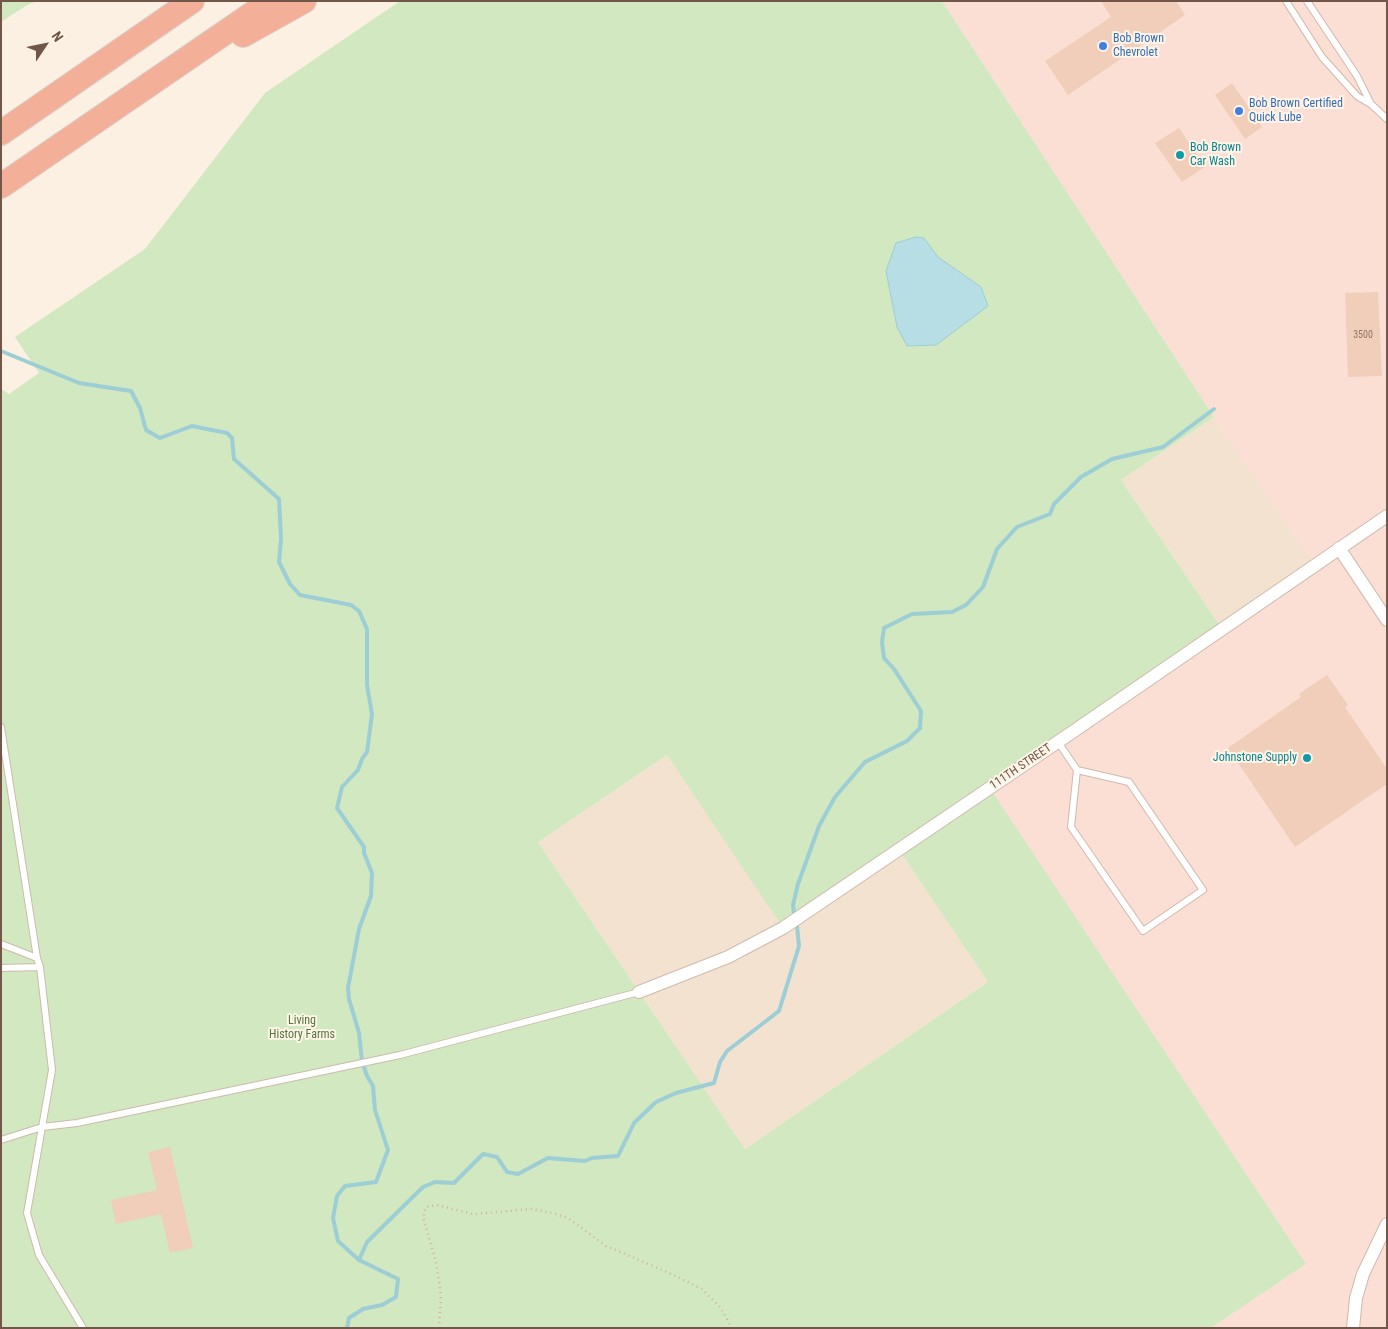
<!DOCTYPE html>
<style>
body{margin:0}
#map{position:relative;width:1388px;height:1329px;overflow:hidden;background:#fbf0e1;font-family:"Roboto Condensed",sans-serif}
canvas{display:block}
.frame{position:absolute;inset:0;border:2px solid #715649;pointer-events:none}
.north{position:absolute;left:20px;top:20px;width:50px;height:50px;-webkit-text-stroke:4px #fef5e7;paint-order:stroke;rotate:56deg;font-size:14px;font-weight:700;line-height:20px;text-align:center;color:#715649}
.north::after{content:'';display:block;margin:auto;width:18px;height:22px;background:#715649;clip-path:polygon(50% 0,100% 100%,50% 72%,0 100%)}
</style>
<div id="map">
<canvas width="1388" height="1329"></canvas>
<div class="frame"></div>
<div class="north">N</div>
</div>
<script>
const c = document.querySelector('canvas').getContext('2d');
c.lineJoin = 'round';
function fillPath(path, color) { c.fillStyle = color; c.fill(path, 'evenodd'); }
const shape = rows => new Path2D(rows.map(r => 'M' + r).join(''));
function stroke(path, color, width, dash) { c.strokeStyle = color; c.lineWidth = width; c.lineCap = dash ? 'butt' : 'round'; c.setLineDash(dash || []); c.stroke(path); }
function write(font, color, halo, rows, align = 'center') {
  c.font = font + ' "Roboto Condensed",sans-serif'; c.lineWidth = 4; c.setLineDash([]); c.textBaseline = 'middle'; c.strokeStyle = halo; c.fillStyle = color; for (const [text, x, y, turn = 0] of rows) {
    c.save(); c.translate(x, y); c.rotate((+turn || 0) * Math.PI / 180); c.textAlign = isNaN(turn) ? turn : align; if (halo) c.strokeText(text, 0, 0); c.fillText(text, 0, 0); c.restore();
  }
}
fillPath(shape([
 [1214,417,1316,566,1222,629,1121,480],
 [667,755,783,927,899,850,988,982,745,1149,538,842]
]), '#f3e2d0');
fillPath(shape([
 [942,1,1387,1,1387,1328,1211,1328,1306,1264,990,788,1315,566,1214,417]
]), '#fbdfd5');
fillPath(shape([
 [1,1,37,1,27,5,1,22],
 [400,1,942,1,1214,417,1121,480,1222,629,990,788,1306,1264,1211,1328,1,1328,1,389,9,394,39,373,15,337,145,249,265,93],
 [667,755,783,928,899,850,988,982,745,1149,538,842]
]), '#d1e8c0');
const water = shape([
 [916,237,924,238,938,257,981,287,988,306,936,345,907,346,897,327,886,271,896,243,916,237]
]);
fillPath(water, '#b6dee4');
stroke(water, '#9dced5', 1);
stroke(shape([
 [1,351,79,383,131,391,140,408,146,430,160,438,192,426,227,433,232,438,234,459,279,499,281,539,279,562,290,584,300,595,351,605,359,611,367,629,367,685,372,714,367,752,362,759,358,770,342,787,337,808,364,847,364,853,372,873,371,896,359,929,348,988,349,999,359,1033,362,1061,367,1076,373,1086,375,1110,388,1150,376,1182,345,1186,337,1196,333,1218,338,1241,359,1260,398,1279,396,1297,382,1305,363,1309,349,1318,347,1328],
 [794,913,793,905,798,884,819,826,835,797,865,762,907,741,920,728,921,711,894,669,884,658,882,642,884,628,912,614,952,612,966,605,983,587,997,549,1017,527,1050,514,1054,504,1081,477,1112,459,1163,447,1214,409],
 [359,1260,367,1242,423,1187,435,1182,454,1183,483,1154,497,1157,507,1172,518,1174,548,1158,585,1161,592,1158,618,1156,634,1123,656,1102,676,1093,714,1083,720,1062,727,1051,779,1011,799,946,797,926]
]), '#9dced5', 4);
fillPath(shape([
 [1101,1,1176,1,1185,15,1068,95,1045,61,1111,17],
 [1232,83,1262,127,1245,139,1215,95],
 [1179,128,1205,167,1182,182,1155,143],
 [1378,292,1382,376,1348,377,1345,293],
 [1327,675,1348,705,1345,707,1387,769,1387,784,1295,847,1228,748,1301,697,1299,694],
 [170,1147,193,1248,170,1253,161,1214,116,1224,111,1200,157,1190,148,1152]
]), '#f0ceb9');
const lane = shape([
 [1286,1,1322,57,1357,96,1372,105,1387,119],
 [1307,1,1357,76,1371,104],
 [1,727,37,958],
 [1058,742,1077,770,1129,782,1203,890,1143,931,1071,827,1077,770],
 [1,944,37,958,40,967,52,1070,27,1213,39,1255,83,1328],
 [1,968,40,967],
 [1,1140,42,1127,77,1123,400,1055,639,992]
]);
const street = shape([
 [1339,548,1387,620],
 [639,992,728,957,783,928,1071,733,1387,516],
 [1353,1328,1356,1298,1363,1274,1387,1224]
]);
const highway = shape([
 [243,35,304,1],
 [1,133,192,1],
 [1,186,271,1]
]);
stroke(lane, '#cebaab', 8);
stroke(street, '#cebaab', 14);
stroke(highway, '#dad3d0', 26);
stroke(shape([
 [439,1328,441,1296,436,1262,423,1217,426,1207,437,1205,473,1214,532,1209,552,1213,568,1218,606,1246,667,1272,702,1289,720,1307,732,1328]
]), '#d4b19d', 2.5, [1, 4]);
stroke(lane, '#fff', 6);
stroke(street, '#fff', 12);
stroke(highway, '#f4af99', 24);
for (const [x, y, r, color] of [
 [1103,46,5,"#3f7fe0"],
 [1239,111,5,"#3f7fe0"],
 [1180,155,5,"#0f9aa8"],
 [1307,758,5,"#0f9aa8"]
]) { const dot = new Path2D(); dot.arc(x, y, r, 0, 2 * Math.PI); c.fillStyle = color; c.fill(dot); stroke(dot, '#fef5e7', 2); }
write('10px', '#917465', null, [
 ["3500",1363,335]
]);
write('12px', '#366cbe', '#fef5e7', [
 ["Bob Brown",1113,39],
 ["Chevrolet",1113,53],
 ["Bob Brown Certified",1249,104],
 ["Quick Lube",1249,118]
], 'left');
write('12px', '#0d838f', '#fef5e7', [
 ["Bob Brown",1190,148],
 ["Car Wash",1190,162],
 ["Johnstone Supply",1297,758,"right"]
], 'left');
write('12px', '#715649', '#fef5e7', [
 ["111TH STREET",1021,767,-34]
]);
write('12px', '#537742', '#fef5e7', [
 ["Living",302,1021],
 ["History Farms",302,1035]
]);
</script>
